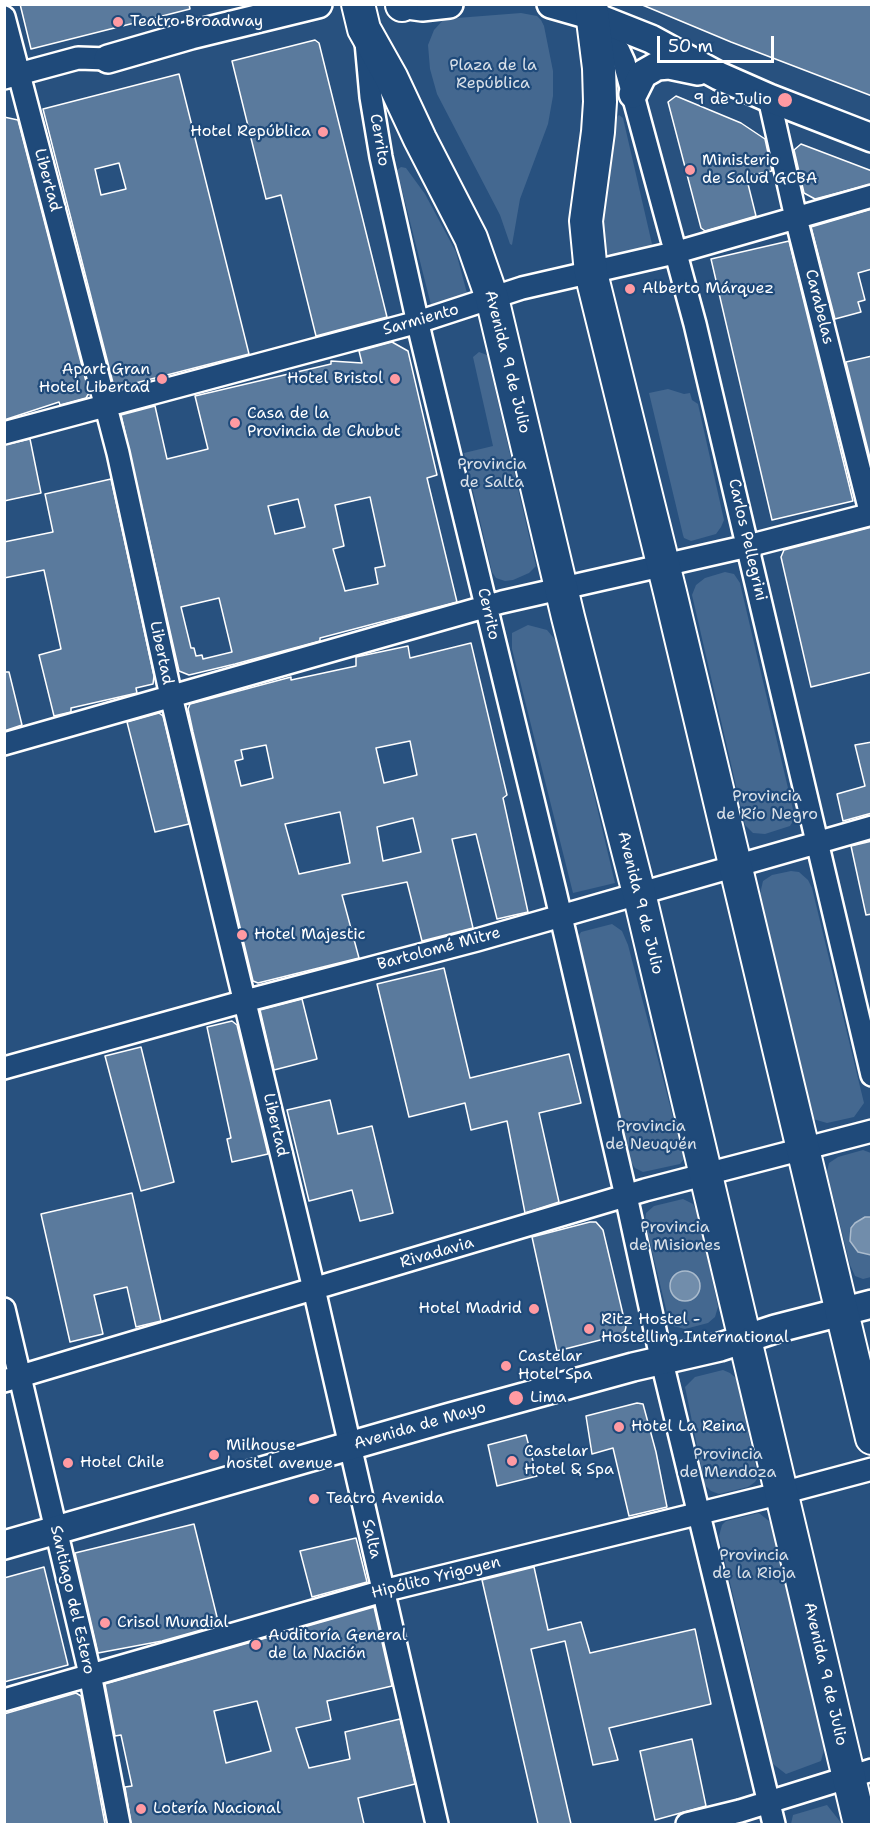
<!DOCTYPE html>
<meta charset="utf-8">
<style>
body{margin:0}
#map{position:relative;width:876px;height:1829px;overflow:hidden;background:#28517f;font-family:"Shantell Sans",sans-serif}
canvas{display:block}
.frame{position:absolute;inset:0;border:6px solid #fff;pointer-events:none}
.scale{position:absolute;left:657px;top:36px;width:117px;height:27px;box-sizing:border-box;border:3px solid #fff;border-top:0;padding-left:8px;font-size:18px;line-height:21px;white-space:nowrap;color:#fff;-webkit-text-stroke:4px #1f4a7a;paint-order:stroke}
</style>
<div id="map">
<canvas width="876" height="1829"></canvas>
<div class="frame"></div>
<div class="scale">50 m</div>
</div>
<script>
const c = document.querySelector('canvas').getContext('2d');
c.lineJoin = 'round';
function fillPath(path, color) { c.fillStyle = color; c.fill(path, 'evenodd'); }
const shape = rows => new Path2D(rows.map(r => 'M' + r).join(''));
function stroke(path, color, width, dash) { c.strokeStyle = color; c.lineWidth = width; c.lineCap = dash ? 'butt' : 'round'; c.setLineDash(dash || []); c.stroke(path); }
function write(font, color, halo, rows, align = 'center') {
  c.font = font + ' "Shantell Sans",sans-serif'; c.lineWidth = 4.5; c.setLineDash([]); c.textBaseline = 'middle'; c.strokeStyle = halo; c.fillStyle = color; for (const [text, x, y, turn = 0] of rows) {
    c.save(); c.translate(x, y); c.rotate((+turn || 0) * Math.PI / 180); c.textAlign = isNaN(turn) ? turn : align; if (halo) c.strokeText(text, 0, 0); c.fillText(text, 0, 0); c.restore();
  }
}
fillPath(shape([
 [521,13,537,16,541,20,544,26,553,71,553,96,548,124,520,199,512,245,510,244,500,215,437,94,430,69,428,45,434,30,444,19],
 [619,115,623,118,652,244,648,250,614,257,605,252,601,244,602,191,615,119],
 [401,167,406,168,425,194,456,252,468,297,432,309,397,170],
 [479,352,487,355,536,566,529,573,513,580,505,581,496,578,492,572,464,453,493,446,473,357],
 [668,389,684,394,690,393,692,400,698,404,724,520,721,527,716,534,691,541,684,538,683,535,649,393],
 [725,572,734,574,740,583,795,818,790,826,765,834,753,833,745,825,692,595,696,585,705,578],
 [528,625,547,630,558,643,615,883,573,893,512,649,512,633],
 [791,871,799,872,808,880,812,888,864,1103,854,1117,827,1123,813,1119,760,894,763,881,772,875],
 [612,924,622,931,628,945,684,1159,680,1164,643,1172,635,1168,630,1161,577,939,581,932],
 [863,1150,871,1153,871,1277,863,1279,855,1276,850,1265,827,1172,829,1163,838,1157],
 [683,1199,693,1204,698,1215,718,1307,715,1317,708,1323,685,1329,673,1326,668,1317,645,1222,646,1213,654,1206],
 [723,1370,730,1373,736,1378,758,1477,755,1482,748,1487,719,1494,711,1491,705,1485,685,1387,695,1377],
 [759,1513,774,1525,823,1729,821,1730,825,1746,821,1761,786,1774,773,1764,719,1536,722,1525,726,1521],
 [827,1805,842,1824,791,1824,793,1815]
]), '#446890');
const water = shape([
 [865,1217,871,1217,871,1255,858,1252,850,1241,851,1228,855,1223,865,1217],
 '670 1286a15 15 0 1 1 30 0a15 15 0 1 1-30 0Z'
]);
fillPath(water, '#718dab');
stroke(water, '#aabbcd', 1.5);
const building = shape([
 [20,4,189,4,190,9,31,49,20,4],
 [640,4,872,4,872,96,731,42,640,4],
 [315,40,319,43,387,317,316,336,281,195,266,199,232,61,315,40],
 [179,74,249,354,120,387,113,383,43,109,179,74],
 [119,163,126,189,101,195,95,169,119,163],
 [676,96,741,123,765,139,772,171,746,176,756,216,705,231,701,228,668,102,676,96],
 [4,117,18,120,89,393,86,398,60,405,59,402,4,420,4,117],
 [801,144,872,171,872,184,815,199,804,193,794,150,801,144],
 [872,209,872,269,858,273,865,300,858,302,861,312,835,319,811,227,872,209],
 [789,241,853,501,772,520,711,259,789,241],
 [392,342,408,351,437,475,427,478,457,602,320,638,320,641,235,664,189,675,179,671,121,415,155,406,167,459,208,449,195,396,331,364,331,361,362,363,359,351,392,342],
 [370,497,385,566,375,568,378,584,345,591,333,549,344,546,335,505,370,497],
 [298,499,305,527,275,534,268,506,298,499],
 [219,598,232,652,203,659,202,655,196,656,194,648,191,648,181,607,219,598],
 [872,356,872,462,871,462,846,362,872,356],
 [30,439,41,493,4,501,4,445,30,439],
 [111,479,154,676,153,684,136,688,137,693,71,708,71,712,54,716,39,655,61,649,44,570,4,578,4,542,53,532,45,494,111,479],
 [872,527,872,672,811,687,781,557,784,550,872,527],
 [471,643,507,795,503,798,528,912,497,919,476,834,452,839,473,928,422,941,407,882,342,895,359,958,258,983,253,981,193,732,188,709,190,704,291,677,291,680,356,666,356,657,408,646,410,658,471,643],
 [410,741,417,775,384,783,376,748,410,741],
 [266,745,273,778,241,786,235,761,243,759,241,750,266,745],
 [340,812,350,863,299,874,285,824,340,812],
 [413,818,421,852,383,861,377,827,413,818],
 [4,672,9,672,22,725,4,731,4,672],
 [159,713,163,716,189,824,155,832,127,722,159,713],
 [872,742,872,813,843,821,837,794,865,786,855,745,872,742],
 [872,841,872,914,866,915,851,846,872,841],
 [444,968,470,1078,569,1054,581,1103,539,1113,559,1202,525,1213,507,1121,471,1130,465,1103,409,1117,377,984,444,968],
 [302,999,317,1059,274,1070,260,1010,302,999],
 [232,1021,237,1025,268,1154,232,1162,227,1139,231,1138,207,1027,232,1021],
 [141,1047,174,1182,141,1191,105,1056,141,1047],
 [330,1100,338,1134,372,1126,393,1213,360,1221,352,1190,309,1201,287,1110,330,1100],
 [132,1193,161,1321,136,1327,127,1287,94,1295,103,1334,70,1342,41,1214,132,1193],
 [590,1222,596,1222,603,1230,626,1327,625,1331,620,1335,557,1351,532,1237,590,1222],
 [637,1403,643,1404,656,1452,667,1507,629,1516,613,1448,592,1454,586,1416,637,1403],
 [526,1435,537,1476,497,1486,488,1445,526,1435],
 [194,1524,219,1625,162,1641,98,1653,75,1553,194,1524],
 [356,1538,367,1582,312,1597,300,1551,356,1538],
 [44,1567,68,1665,4,1682,4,1578,44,1567],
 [534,1567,548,1630,581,1622,590,1653,695,1629,711,1704,609,1728,618,1760,593,1765,565,1641,531,1649,571,1824,538,1824,482,1580,534,1567],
 [374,1607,392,1686,327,1701,331,1720,296,1728,309,1768,350,1759,345,1732,400,1719,415,1784,358,1798,364,1824,131,1824,125,1787,132,1786,121,1735,115,1736,105,1684,374,1607],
 [257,1701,271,1751,226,1763,214,1711,257,1701],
 [76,1693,81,1696,105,1824,4,1824,4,1714,76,1693],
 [692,1739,706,1806,655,1820,640,1751,692,1739]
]);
fillPath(building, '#5a7a9d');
stroke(building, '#fff', 1.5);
const minor = shape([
 [4,17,118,453,171,696,314,1289,437,1824],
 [595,20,619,51,624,62,695,324,872,1075],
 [366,42,371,97,381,157,421,337,555,891,626,1196,662,1362,774,1824],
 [4,78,78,58,108,59],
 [769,98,796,218,871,515],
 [4,433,418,322,522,288,674,253,872,196],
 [4,744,502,602,748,546,872,514],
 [4,1068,245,1001,477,940,872,827],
 [4,1309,90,1674,119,1824],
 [4,1381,645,1190,872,1131],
 [4,1700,383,1591,782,1493,872,1469],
 [687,1824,740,1811,872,1770]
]);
const major = shape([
 [400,4,422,7,449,4],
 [551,4,593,16,651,39,719,76,769,98,872,138],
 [108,59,191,35,318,4],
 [633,94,643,74,657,66,669,65,698,71],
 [4,1545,447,1418,633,1367,720,1347,775,1329,872,1304]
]);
const highway = shape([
 [358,4,364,29,391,77,420,139,471,238,492,298,568,617,639,893,860,1824],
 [402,4,402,5],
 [591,4,599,68,600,102,598,132,586,221,591,273,670,592,872,1438]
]);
stroke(minor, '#fff', 26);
stroke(major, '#fff', 32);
stroke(highway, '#fff', 36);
stroke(minor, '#1f4a7a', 21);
stroke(major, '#1f4a7a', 27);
stroke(highway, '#1f4a7a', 32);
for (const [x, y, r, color] of [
 [118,22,6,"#ff9aa2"],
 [785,100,8,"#ff9aa2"],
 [323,132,6,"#ff9aa2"],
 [690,170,6,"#ff9aa2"],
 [630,289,6,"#ff9aa2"],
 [162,379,6,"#ff9aa2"],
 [395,379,6,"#ff9aa2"],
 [235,423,6,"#ff9aa2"],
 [242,935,6,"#ff9aa2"],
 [534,1309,6,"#ff9aa2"],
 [589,1329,6,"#ff9aa2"],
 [506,1366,6,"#ff9aa2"],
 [516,1398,8,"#ff9aa2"],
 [619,1427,6,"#ff9aa2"],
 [214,1455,6,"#ff9aa2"],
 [512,1461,6,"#ff9aa2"],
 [68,1463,6,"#ff9aa2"],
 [314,1499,6,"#ff9aa2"],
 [105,1623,6,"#ff9aa2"],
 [256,1645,6,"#ff9aa2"],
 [141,1809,6,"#ff9aa2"]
]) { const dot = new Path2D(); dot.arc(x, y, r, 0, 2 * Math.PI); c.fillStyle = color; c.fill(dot); stroke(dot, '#1f4a7a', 2); }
write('16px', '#fff', '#1f4a7a', [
 ["Teatro Broadway",130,22],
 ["9 de Julio",772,100,"right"],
 ["Hotel República",311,132,"right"],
 ["Ministerio",702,161],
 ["de Salud GCBA",702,179],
 ["Alberto Márquez",642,289],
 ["Apart Gran",150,370,"right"],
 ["Hotel Libertad",150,388,"right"],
 ["Hotel Bristol",383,379,"right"],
 ["Casa de la",247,414],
 ["Provincia de Chubut",247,432],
 ["Hotel Majestic",254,935],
 ["Hotel Madrid",522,1309,"right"],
 ["Ritz Hostel -",601,1320],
 ["Hostelling International",601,1338],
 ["Castelar",518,1357],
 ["Hotel Spa",518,1375],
 ["Lima",530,1398],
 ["Hotel La Reina",631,1427],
 ["Milhouse",226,1446],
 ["hostel avenue",226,1464],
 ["Castelar",524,1452],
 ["Hotel & Spa",524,1470],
 ["Hotel Chile",80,1463],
 ["Teatro Avenida",326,1499],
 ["Crisol Mundial",117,1623],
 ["Auditoría General",268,1636],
 ["de la Nación",268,1654],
 ["Lotería Nacional",153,1809]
], 'left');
write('16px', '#dae1e9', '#1f4a7a', [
 ["Plaza de la",493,66],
 ["República",493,84],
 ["Provincia",492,465],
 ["de Salta",492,483],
 ["Provincia",767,797],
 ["de Río Negro",767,815],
 ["Provincia",651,1127],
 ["de Neuquén",651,1145],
 ["Provincia",675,1228],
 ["de Misiones",675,1246],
 ["Provincia",728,1455],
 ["de Mendoza",728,1473],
 ["Provincia",754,1556],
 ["de la Rioja",754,1574]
]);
write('16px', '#fff', '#1f4a7a', [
 ["Cerrito",379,140,80],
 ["Libertad",47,180,75],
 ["Carabelas",819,307,76],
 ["Sarmiento",421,320,-16],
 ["Avenida 9 de Julio",507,362,76],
 ["Carlos Pellegrini",747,540,77],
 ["Cerrito",488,614,77],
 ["Libertad",161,653,78],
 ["Avenida 9 de Julio",640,903,76],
 ["Bartolomé Mitre",439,949,-15],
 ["Libertad",275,1125,77],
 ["Rivadavia",437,1253,-16],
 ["Avenida de Mayo",420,1426,-16],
 ["Salta",371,1539,77],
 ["Hipólito Yrigoyen",436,1578,-14],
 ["Santiago del Estero",72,1600,77],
 ["Avenida 9 de Julio",825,1674,77]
]);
</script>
